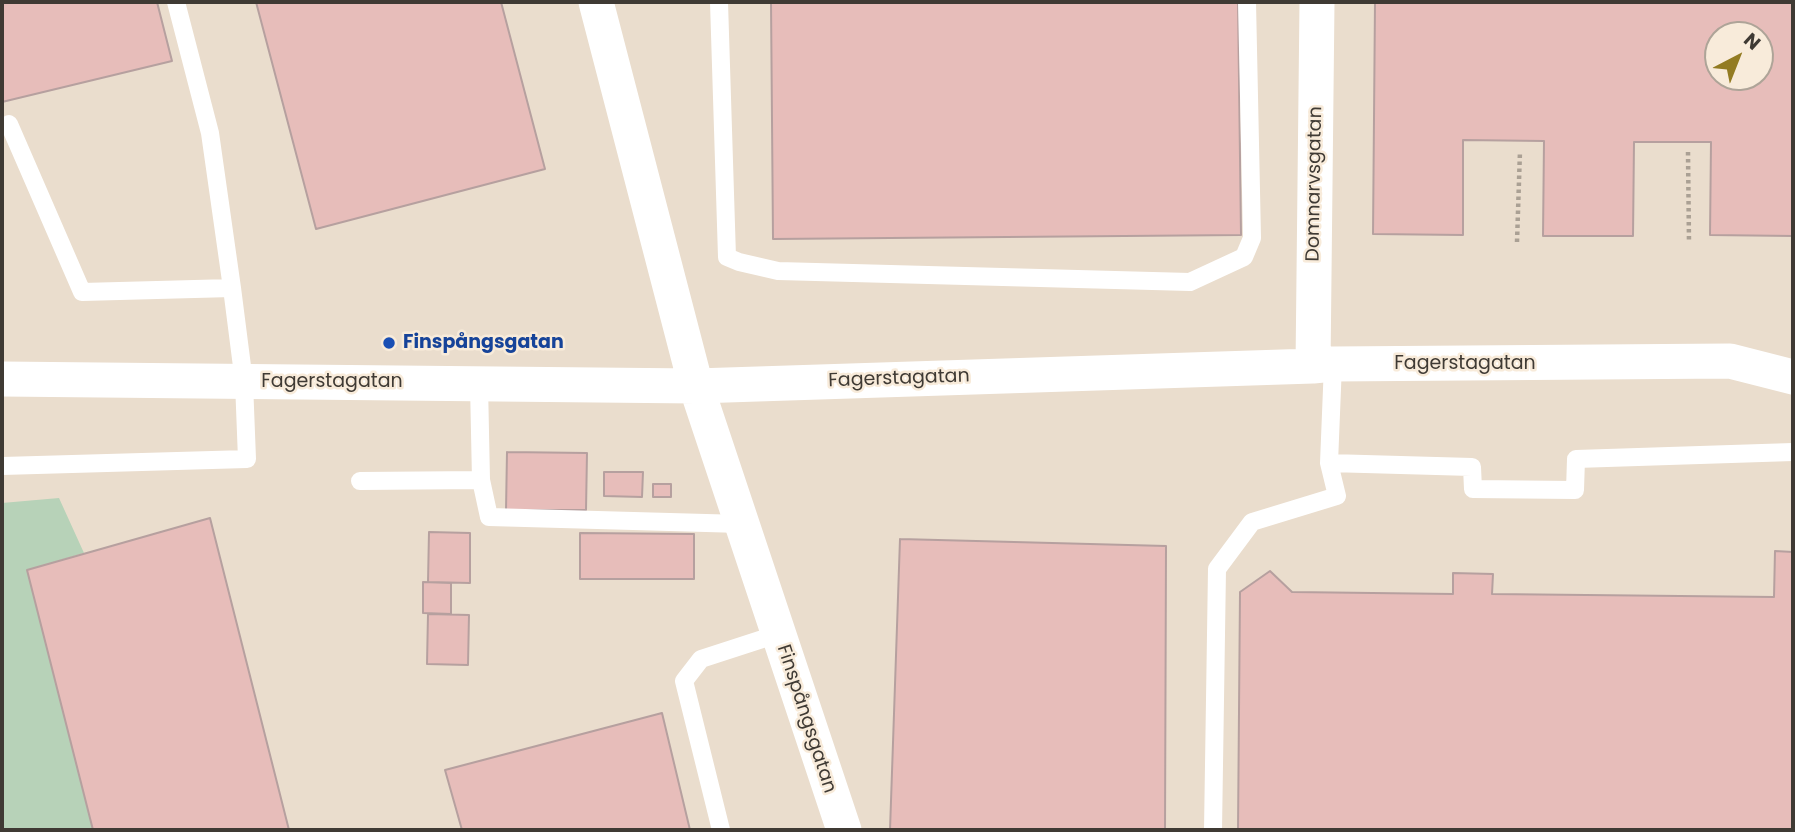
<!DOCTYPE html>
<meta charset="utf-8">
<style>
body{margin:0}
#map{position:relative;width:1795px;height:832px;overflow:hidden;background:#eaddcd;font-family:Poppins,sans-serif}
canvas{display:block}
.frame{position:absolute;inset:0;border:4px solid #3f3a34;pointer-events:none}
.north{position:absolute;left:1704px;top:21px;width:70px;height:70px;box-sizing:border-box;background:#f8ebda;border:2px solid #aea498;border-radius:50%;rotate:42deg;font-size:19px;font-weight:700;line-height:28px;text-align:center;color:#3f3a34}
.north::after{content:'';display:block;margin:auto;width:24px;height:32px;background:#937b22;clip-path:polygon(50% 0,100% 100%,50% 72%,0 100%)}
</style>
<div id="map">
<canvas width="1795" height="832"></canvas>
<div class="frame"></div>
<div class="north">N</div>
</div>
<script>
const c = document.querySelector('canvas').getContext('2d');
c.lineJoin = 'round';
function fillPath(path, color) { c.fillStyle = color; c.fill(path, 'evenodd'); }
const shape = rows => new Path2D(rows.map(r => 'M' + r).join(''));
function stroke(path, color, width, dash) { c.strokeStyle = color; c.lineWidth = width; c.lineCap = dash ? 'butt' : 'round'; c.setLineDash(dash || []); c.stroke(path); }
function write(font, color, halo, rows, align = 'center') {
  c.font = font + ' Poppins,sans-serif'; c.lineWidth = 5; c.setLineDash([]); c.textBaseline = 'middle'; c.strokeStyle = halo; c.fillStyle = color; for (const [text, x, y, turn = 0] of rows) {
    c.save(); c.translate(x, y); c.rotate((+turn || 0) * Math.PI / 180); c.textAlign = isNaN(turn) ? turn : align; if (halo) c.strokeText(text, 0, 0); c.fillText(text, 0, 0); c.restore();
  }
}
fillPath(shape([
 [59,498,84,553,27,570,93,830,2,830,2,503]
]), '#b7d2b8');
const building = shape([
 [2,2,157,2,172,61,2,102,2,2],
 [256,2,501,2,545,169,316,229,256,2],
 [771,2,1238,2,1241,235,773,239,771,2],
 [1375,2,1793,2,1793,236,1710,235,1711,142,1634,142,1633,236,1543,236,1544,141,1463,140,1463,235,1373,234,1375,2],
 [1718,35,1760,35,1760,77,1718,77,1718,35],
 [507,452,587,453,586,510,506,510,507,452],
 [604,472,643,472,642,497,604,496,604,472],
 [653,484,671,484,671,497,653,497,653,484],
 [210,518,289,830,93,830,27,570,210,518],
 [429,532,470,533,470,583,428,582,429,532],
 [580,533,694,534,694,579,580,579,580,533],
 [900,539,1166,546,1165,830,890,830,900,539],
 [1775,551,1793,552,1793,830,1238,830,1240,592,1270,571,1292,592,1453,594,1453,573,1493,574,1492,594,1774,597,1775,551],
 [423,582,451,583,451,614,423,613,423,582],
 [428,614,469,615,468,665,427,664,428,614],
 [662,713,690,830,462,830,445,770,662,713]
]);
fillPath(building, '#e7bdba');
stroke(building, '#b6a09f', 2);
stroke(shape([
 [1688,152,1689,243],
 [1517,242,1520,151]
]), '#aaa094', 4.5, [3.5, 3.5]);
stroke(shape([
 [176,2,210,133,232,288],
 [719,2,727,257,739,262,778,271,1190,282,1244,257,1252,238,1247,2],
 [1333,364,1329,463,1472,467,1473,489,1575,490,1576,459,1793,452],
 [2,466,247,459,244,382,232,288,82,292,9,124],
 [481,480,489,517,742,524],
 [360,481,481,480,479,384],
 [721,830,684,681,701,659,778,634],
 [1213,830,1217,569,1252,522,1337,496,1329,463]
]), '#fff', 18);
stroke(shape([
 [596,2,696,386,844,830],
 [1313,366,1317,2],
 [2,379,696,386,1313,366,1333,364,1730,361,1793,377]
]), '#fff', 35);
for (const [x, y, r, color] of [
 [389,343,7,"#1a4fb4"]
]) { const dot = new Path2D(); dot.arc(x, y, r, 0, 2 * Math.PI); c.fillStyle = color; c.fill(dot); stroke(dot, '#f8ebda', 2.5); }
write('19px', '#3f3a34', '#f8ebda', [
 ["Domnarvsgatan",1315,184,-89],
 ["Fagerstagatan",1465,364],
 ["Fagerstagatan",899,379,-2],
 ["Fagerstagatan",332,382],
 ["Finspångsgatan",806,719,72]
]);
write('bold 19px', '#164399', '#f8ebda', [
 ["Finspångsgatan",403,343]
], 'left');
</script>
